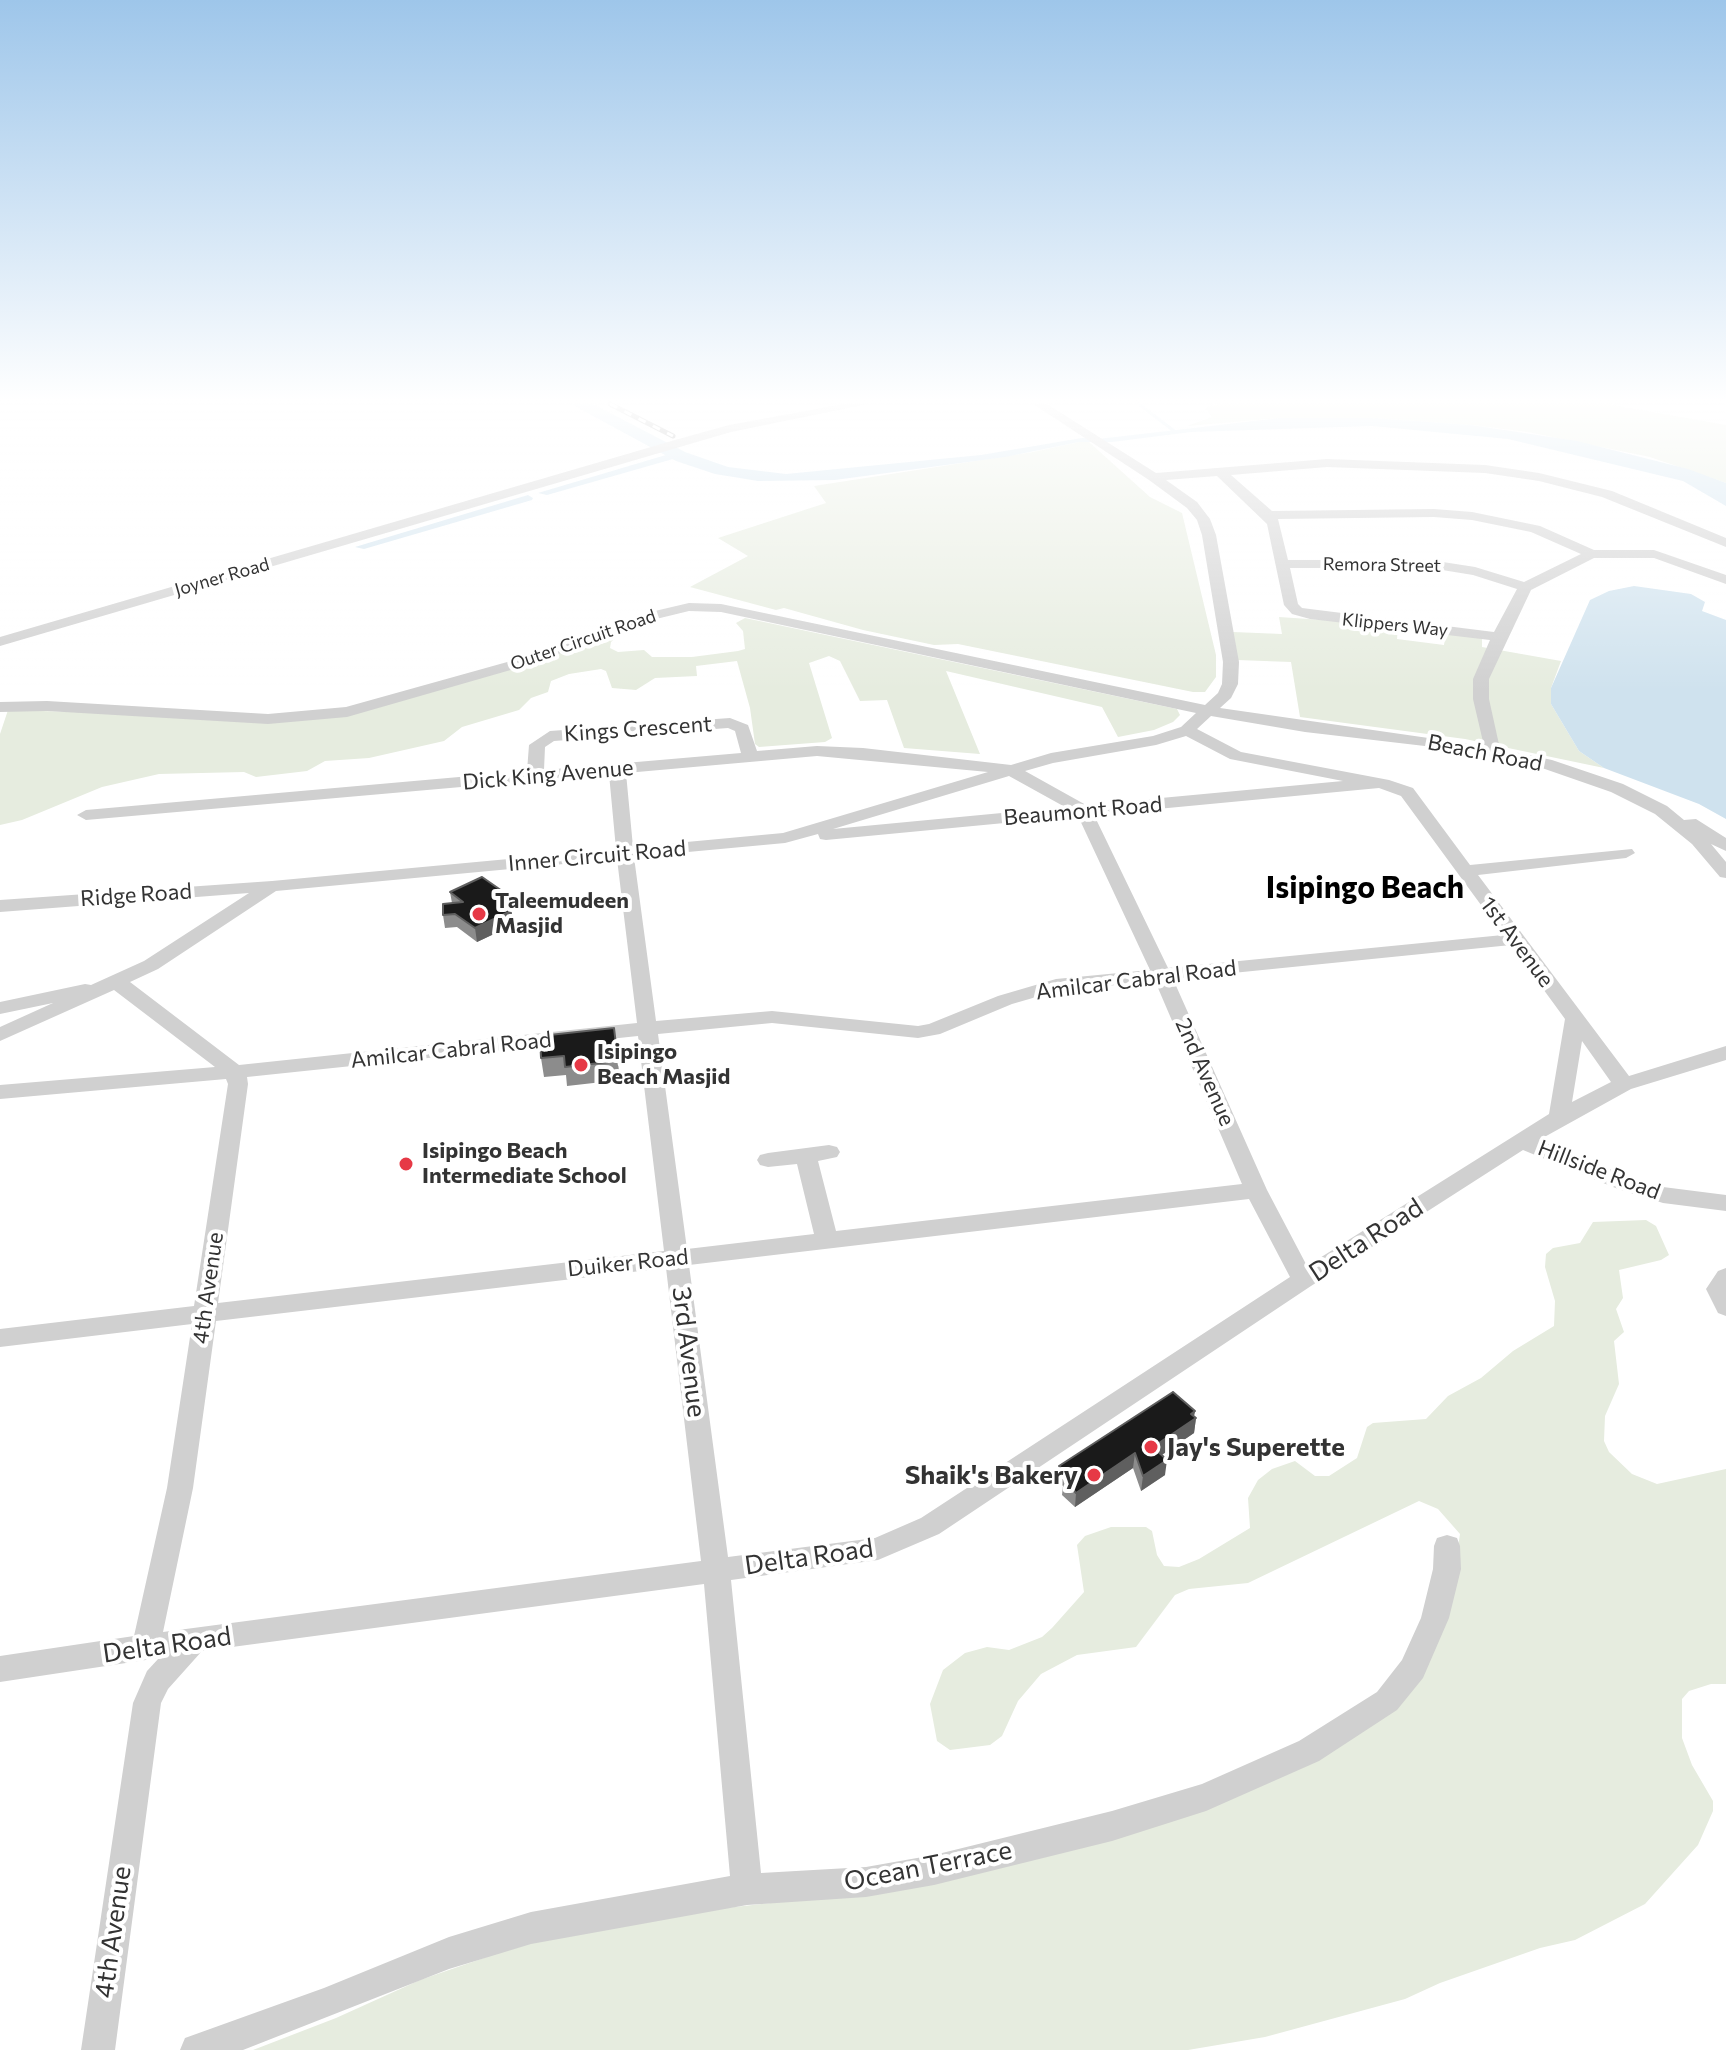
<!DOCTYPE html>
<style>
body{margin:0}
canvas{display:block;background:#fff}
</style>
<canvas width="1726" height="2050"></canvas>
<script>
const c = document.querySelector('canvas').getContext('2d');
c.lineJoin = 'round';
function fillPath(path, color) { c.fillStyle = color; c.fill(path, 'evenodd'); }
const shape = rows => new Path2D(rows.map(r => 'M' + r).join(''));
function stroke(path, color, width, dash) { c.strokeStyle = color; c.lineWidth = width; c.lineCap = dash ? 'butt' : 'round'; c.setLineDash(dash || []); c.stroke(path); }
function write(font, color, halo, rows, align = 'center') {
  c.font = font + ' Commissioner,sans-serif'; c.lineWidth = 8; c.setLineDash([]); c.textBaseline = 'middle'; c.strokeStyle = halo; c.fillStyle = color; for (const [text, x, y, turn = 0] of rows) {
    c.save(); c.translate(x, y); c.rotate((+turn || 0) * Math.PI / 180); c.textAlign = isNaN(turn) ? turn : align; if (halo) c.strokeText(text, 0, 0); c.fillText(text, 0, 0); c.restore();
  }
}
fillPath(shape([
 [1217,404,1608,404,1726,425,1726,483,1650,457,1528,432,1471,425,1373,418,1280,418,1187,426,1212,417,1205,408],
 [1079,442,1089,442,1150,497,1182,513,1216,655,1216,677,1205,692,1193,692,958,644,934,645,863,630,784,608,776,610,690,587,748,556,718,538,826,503,814,486,1033,452],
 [1279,617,1398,625,1397,639,1444,645,1446,631,1476,636,1482,639,1482,647,1561,661,1551,688,1551,704,1579,751,1604,768,1465,739,1300,717,1291,662,1237,660,1233,632,1282,634],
 [745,618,1177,709,1180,715,1173,722,1154,730,1118,737,1102,707,946,671,980,754,904,748,887,700,860,701,840,661,829,656,809,663,832,738,825,742,759,747,755,744,750,708,737,661,696,666,697,676,655,678,636,690,612,688,606,671,601,669,569,674,551,681,548,692,531,698,519,710,462,727,444,741,369,758,325,761,307,771,256,777,244,772,159,774,102,787,22,820,0,825,0,734,8,710,310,719,625,630,611,642,610,648,618,652,644,650,652,657,692,657,738,651,745,649,743,631,736,623],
 [1646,1220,1656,1226,1669,1255,1661,1260,1619,1270,1623,1298,1616,1309,1624,1332,1614,1341,1619,1384,1605,1416,1604,1441,1609,1452,1632,1474,1657,1484,1726,1469,1726,1684,1711,1684,1689,1691,1682,1699,1682,1738,1692,1765,1713,1801,1713,1811,1698,1845,1645,1904,1575,1940,1540,1948,1440,1983,1405,1999,1265,2037,1188,2050,253,2050,336,2018,420,1980,539,1939,653,1916,816,1898,1036,1856,1380,1718,1456,1560,1460,1534,1438,1509,1419,1501,1248,1583,1189,1589,1175,1595,1136,1647,1077,1655,1041,1674,1018,1701,1002,1736,990,1745,950,1750,937,1741,930,1704,943,1670,965,1653,987,1647,1009,1650,1042,1637,1052,1628,1084,1592,1077,1545,1085,1536,1111,1527,1146,1527,1152,1531,1157,1555,1164,1566,1179,1567,1199,1559,1250,1528,1248,1498,1258,1480,1272,1469,1295,1461,1315,1476,1329,1476,1357,1458,1367,1427,1373,1423,1426,1419,1448,1396,1481,1378,1513,1351,1554,1326,1555,1301,1545,1267,1546,1254,1553,1248,1580,1243,1593,1222]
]), '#e6ecdf');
fillPath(shape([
 [571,404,593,404,685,452,728,467,786,474,981,455,1082,438,1098,439,1280,418,1373,418,1471,425,1577,441,1688,469,1726,483,1726,506,1683,481,1508,439,1372,426,1191,432,1112,442,1079,442,1005,457,835,480,758,481,715,474,676,461],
 [1634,586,1691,594,1705,602,1702,611,1726,620,1726,819,1699,804,1604,768,1579,751,1551,704,1551,688,1590,600,1609,591]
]), '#cfe2ee');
stroke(shape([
 [1139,404,1174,431]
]), '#cfe2ee', 3);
fillPath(shape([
 [676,452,681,455,680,457,547,495,538,493,676,452],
 [528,495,533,498,532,500,364,549,355,547,528,495]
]), '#cfe2ee');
fillPath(shape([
 [844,404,868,404,731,432,0,646,0,637,675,440,729,425,844,404],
 [1033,404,1047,404,1156,473,1327,459,1485,465,1539,473,1612,491,1726,538,1726,547,1602,497,1539,481,1485,473,1327,467,1231,475,1272,511,1434,509,1472,512,1540,526,1594,550,1654,550,1726,575,1726,584,1654,558,1594,558,1531,590,1489,679,1489,699,1500,749,1552,760,1623,784,1667,806,1684,820,1696,819,1726,838,1726,851,1711,844,1726,862,1726,878,1720,877,1692,844,1655,814,1611,792,1542,768,1459,750,1305,732,1211,716,1197,729,1241,752,1389,780,1413,788,1470,865,1632,849,1635,853,1626,858,1478,875,1629,1076,1726,1046,1726,1060,1631,1089,1539,1140,1634,1179,1663,1187,1726,1195,1726,1211,1663,1203,1618,1189,1523,1150,1311,1286,939,1534,878,1560,731,1580,761,1873,866,1867,934,1855,1112,1811,1202,1784,1299,1741,1377,1692,1402,1660,1421,1618,1433,1569,1434,1546,1437,1538,1447,1535,1457,1538,1460,1546,1461,1569,1449,1618,1423,1678,1397,1710,1319,1761,1206,1811,1112,1841,934,1885,866,1897,747,1905,531,1944,449,1969,243,2050,180,2050,185,2038,324,1988,449,1937,531,1912,730,1876,704,1584,202,1651,168,1689,161,1703,115,2050,81,2050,133,1703,147,1671,159,1658,0,1682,0,1656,134,1636,167,1488,192,1324,0,1347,0,1329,194,1306,228,1084,226,1079,0,1099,0,1085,215,1067,114,990,0,1041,0,1027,53,1003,0,1014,0,1002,85,984,91,985,144,961,249,893,0,912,0,900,272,881,616,849,609,774,86,820,77,815,86,810,527,771,529,745,550,731,730,718,748,725,757,751,817,746,863,748,1011,765,1051,753,1153,736,1181,727,1196,713,721,612,689,611,652,620,528,665,347,717,268,724,47,711,0,712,0,702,47,701,268,714,346,707,518,659,642,614,689,603,721,604,1205,705,1218,693,1222,684,1223,662,1202,535,1197,520,1187,508,1149,480,1033,404],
 [1217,476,1267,524,1284,605,1292,614,1310,619,1490,640,1473,679,1473,699,1484,746,1220,708,1231,698,1238,684,1239,662,1216,535,1210,519,1197,502,1166,480,1217,476],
 [1434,517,1472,520,1531,532,1581,554,1524,582,1475,567,1430,560,1288,560,1278,519,1434,517],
 [1290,568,1430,568,1473,575,1517,589,1494,632,1302,608,1298,604,1290,568],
 [728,728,735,731,741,753,544,770,545,747,554,741,728,728],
 [1186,736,1230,759,1343,781,1086,805,1025,771,1053,763,1156,745,1186,736],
 [817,756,988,772,783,833,633,847,626,773,817,756],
 [1009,776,1065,807,833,829,1009,776],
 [1379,788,1401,796,1503,935,1168,968,1094,815,1379,788],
 [1078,816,1150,970,1056,979,998,996,929,1024,918,1026,772,1011,656,1021,634,857,785,843,818,834,820,839,826,840,1078,816],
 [617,859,637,1023,239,1065,130,982,158,969,276,891,617,859],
 [1511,945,1565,1019,1549,1114,1307,1266,1267,1190,1173,979,1511,945],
 [1155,981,1242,1184,836,1231,818,1161,837,1157,840,1152,837,1147,829,1145,768,1153,760,1155,757,1160,760,1165,768,1167,797,1164,814,1234,687,1249,658,1034,772,1023,918,1038,940,1034,1012,1004,1057,991,1155,981],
 [638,1036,664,1251,218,1303,248,1084,247,1077,638,1036],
 [1582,1041,1611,1082,1572,1102,1582,1041],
 [1249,1199,1290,1277,921,1518,875,1538,728,1557,689,1265,1249,1199],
 [666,1268,701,1561,163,1632,193,1488,216,1321,666,1268],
 [1726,1268,1726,1316,1718,1313,1706,1289,1718,1271,1726,1268]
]), '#d0d0d0');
const rail = shape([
 [610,404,673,436]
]);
stroke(rail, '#888', 5);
stroke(rail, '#fff', 3, [8]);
fillPath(shape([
 [450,892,506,901,513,918,513,925,477,942,457,927,445,928,443,915,452,903],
 [614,1028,620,1080,567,1086,566,1075,544,1077,541,1058],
 [1195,1411,1194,1416,1196,1418,1194,1433,1162,1455,1165,1475,1141,1491,1133,1468,1075,1507,1062,1495,1063,1486,1058,1481,1059,1466]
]), '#8c8c8c');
fillPath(shape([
 [511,904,513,925,477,942,475,928],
 [1195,1411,1193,1421,1196,1418,1194,1433,1151,1462,1153,1447],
 [1135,1453,1133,1468,1075,1507,1076,1493],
 [1167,1460,1165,1475,1141,1491,1143,1476]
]), '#5f5f5f');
const building = shape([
 [482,877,505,893,499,896,511,904,511,911,475,928,455,914,443,915,443,904,463,902,450,892,482,877],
 [614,1028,618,1061,565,1067,564,1056,541,1058,540,1036,614,1028],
 [1173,1392,1195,1411,1191,1414,1196,1418,1153,1447,1167,1460,1143,1476,1135,1453,1076,1493,1064,1480,1070,1476,1059,1466,1173,1392]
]);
fillPath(building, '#1a1a1a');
stroke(building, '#5f5f5f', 2);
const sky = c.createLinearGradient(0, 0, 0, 691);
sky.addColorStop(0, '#9ec6ea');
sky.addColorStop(0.58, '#fff');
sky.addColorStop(1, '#ffffff00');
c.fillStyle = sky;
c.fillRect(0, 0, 1726, 691);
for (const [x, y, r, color] of [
 [479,914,8,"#e63946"],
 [581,1065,8,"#e63946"],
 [406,1164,8,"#e63946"],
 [1151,1447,8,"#e63946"],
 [1094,1475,8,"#e63946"]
]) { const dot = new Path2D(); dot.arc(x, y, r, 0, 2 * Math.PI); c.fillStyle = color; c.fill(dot); stroke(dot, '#fff', 3); }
write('18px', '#333', '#fff', [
 ["Remora Street",1382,565,1],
 ["Joyner Road",222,577,-16],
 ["Klippers Way",1395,625,6],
 ["Outer Circuit Road",583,640,-19]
]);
write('22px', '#333', '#fff', [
 ["Kings Crescent",638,729,-4],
 ["Beach Road",1485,753,11],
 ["Dick King Avenue",548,775,-5],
 ["Beaumont Road",1083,811,-5],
 ["Inner Circuit Road",597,856,-5],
 ["Ridge Road",136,895,-4],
 ["1st Avenue",1517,942,53],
 ["Amilcar Cabral Road",1136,980,-7],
 ["Amilcar Cabral Road",451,1050,-6],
 ["2nd Avenue",1205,1072,66],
 ["Hillside Road",1599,1170,21],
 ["Duiker Road",628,1263,-6],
 ["4th Avenue",208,1288,-82]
]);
write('bold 22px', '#333', '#fff', [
 ["Taleemudeen",495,901],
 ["Masjid",495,926],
 ["Isipingo",597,1052],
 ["Beach Masjid",597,1077],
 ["Isipingo Beach",422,1151],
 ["Intermediate School",422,1176]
], 'left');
write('26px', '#333', '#fff', [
 ["Delta Road",1366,1240,-33],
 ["3rd Avenue",689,1352,83],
 ["Delta Road",809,1557,-8],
 ["Delta Road",167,1645,-8],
 ["Ocean Terrace",928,1866,-11],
 ["4th Avenue",113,1932,-82]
]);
write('bold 26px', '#333', '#fff', [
 ["Jay's Superette",1167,1447],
 ["Shaik's Bakery",1078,1475,"right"]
], 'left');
write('bold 30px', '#000', '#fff', [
 ["Isipingo Beach",1365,888]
]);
</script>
